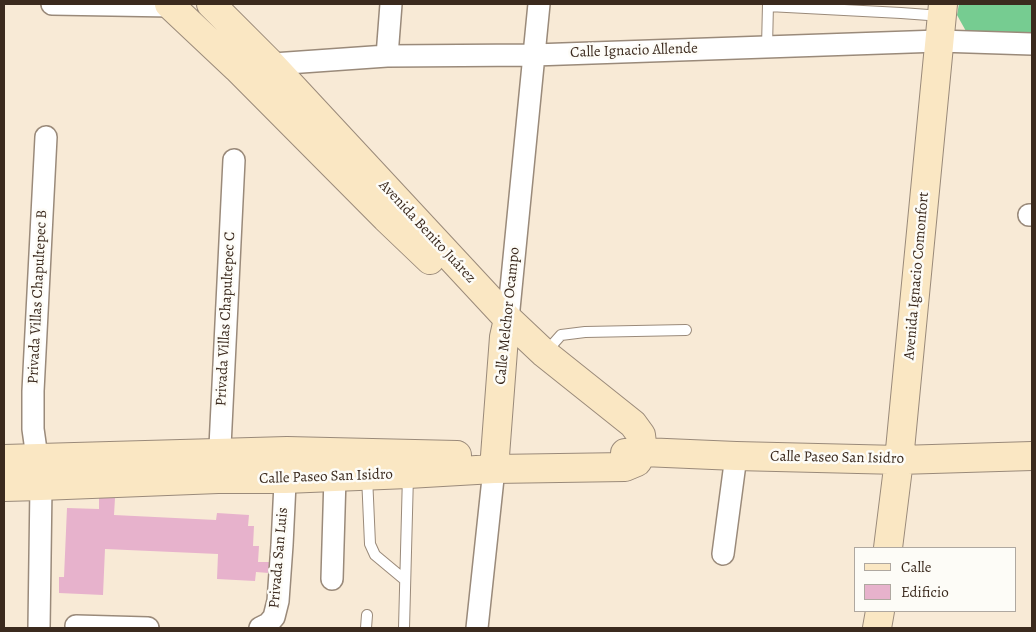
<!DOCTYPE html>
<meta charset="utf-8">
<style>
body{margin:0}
#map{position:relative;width:1036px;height:632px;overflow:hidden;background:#f8ead6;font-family:Alegreya,serif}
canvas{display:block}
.frame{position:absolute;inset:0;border:5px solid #3b2a1e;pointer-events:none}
.legend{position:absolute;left:854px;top:547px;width:162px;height:65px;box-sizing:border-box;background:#fdfcf7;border:1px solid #afa8a0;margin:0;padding:6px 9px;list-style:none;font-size:15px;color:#3b2a1e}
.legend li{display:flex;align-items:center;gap:10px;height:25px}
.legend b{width:25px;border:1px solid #afa8a0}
</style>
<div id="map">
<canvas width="1036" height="632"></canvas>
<div class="frame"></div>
<ul class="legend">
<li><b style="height:6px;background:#fae7c3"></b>Calle</li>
<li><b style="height:14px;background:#e7b2cc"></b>Edificio</li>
</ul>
</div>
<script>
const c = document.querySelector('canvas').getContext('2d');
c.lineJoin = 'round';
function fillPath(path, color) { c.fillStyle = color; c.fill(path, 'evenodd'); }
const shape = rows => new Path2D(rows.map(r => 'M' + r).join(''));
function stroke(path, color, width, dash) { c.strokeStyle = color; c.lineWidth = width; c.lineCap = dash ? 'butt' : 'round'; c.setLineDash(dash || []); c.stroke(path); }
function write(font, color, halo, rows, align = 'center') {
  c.font = font + ' Alegreya,serif'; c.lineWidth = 5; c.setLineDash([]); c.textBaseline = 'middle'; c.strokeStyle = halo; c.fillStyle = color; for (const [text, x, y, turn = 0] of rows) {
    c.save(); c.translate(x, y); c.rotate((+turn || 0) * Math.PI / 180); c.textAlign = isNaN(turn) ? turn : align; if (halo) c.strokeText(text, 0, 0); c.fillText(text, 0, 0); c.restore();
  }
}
fillPath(shape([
 [959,4,1032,4,1032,36,967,33,957,15]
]), '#76cc91');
fillPath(shape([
 [99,497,115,498,114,515,216,520,217,513,249,515,248,526,254,526,253,546,259,546,258,562,269,562,269,573,256,572,255,581,217,579,218,554,105,549,103,595,59,593,59,577,64,577,67,508,99,509]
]), '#e7b2cc');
const service = shape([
 [768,6,901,13,942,16],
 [767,47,768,4],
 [545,353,561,335,585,332,686,330],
 [367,476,370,544,375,555,405,580],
 [366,628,367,615],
 [404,628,408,475]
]);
const minor = shape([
 [52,4,172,6],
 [387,56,391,4],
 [259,65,387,56,534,55,939,41,1032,44],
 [1029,215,1032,215],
 [508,319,539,4],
 [219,467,234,160],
 [723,554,736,456],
 [332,579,335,477],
 [76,626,148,628],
 [39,628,41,486,33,429,33,391,46,137],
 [260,628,268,624,274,617,278,601,282,545,286,463],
 [477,628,494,469]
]);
const secondary = shape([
 [169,4,237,68,386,218,430,260],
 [625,453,643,452,736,456,899,460,1032,456],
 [4,459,287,451,457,455],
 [494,469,504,337,508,319],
 [4,487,41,486,218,479,285,479,408,474,494,469,625,467,637,462,643,452,641,435,633,424,544,353,508,319,271,64,211,4],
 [888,548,899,460,943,4],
 [877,628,880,611]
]);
stroke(service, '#9a8a7a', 12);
stroke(minor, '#9a8a7a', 24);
stroke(secondary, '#9a8a7a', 30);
stroke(service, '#fff', 10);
stroke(minor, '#fff', 21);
stroke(secondary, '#fae7c3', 28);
write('15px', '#3b2a1e', '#fdfcf7', [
 ["Calle Ignacio Allende",634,51,-2],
 ["Avenida Benito Juárez",427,232,47],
 ["Avenida Ignacio Comonfort",917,276,-85],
 ["Privada Villas Chapultepec B",38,297,-87],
 ["Calle Melchor Ocampo",508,316,-84],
 ["Privada Villas Chapultepec C",226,319,-87],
 ["Calle Paseo San Isidro",837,458,1],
 ["Calle Paseo San Isidro",326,477,-2],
 ["Privada San Luis",279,558,-85]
]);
</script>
